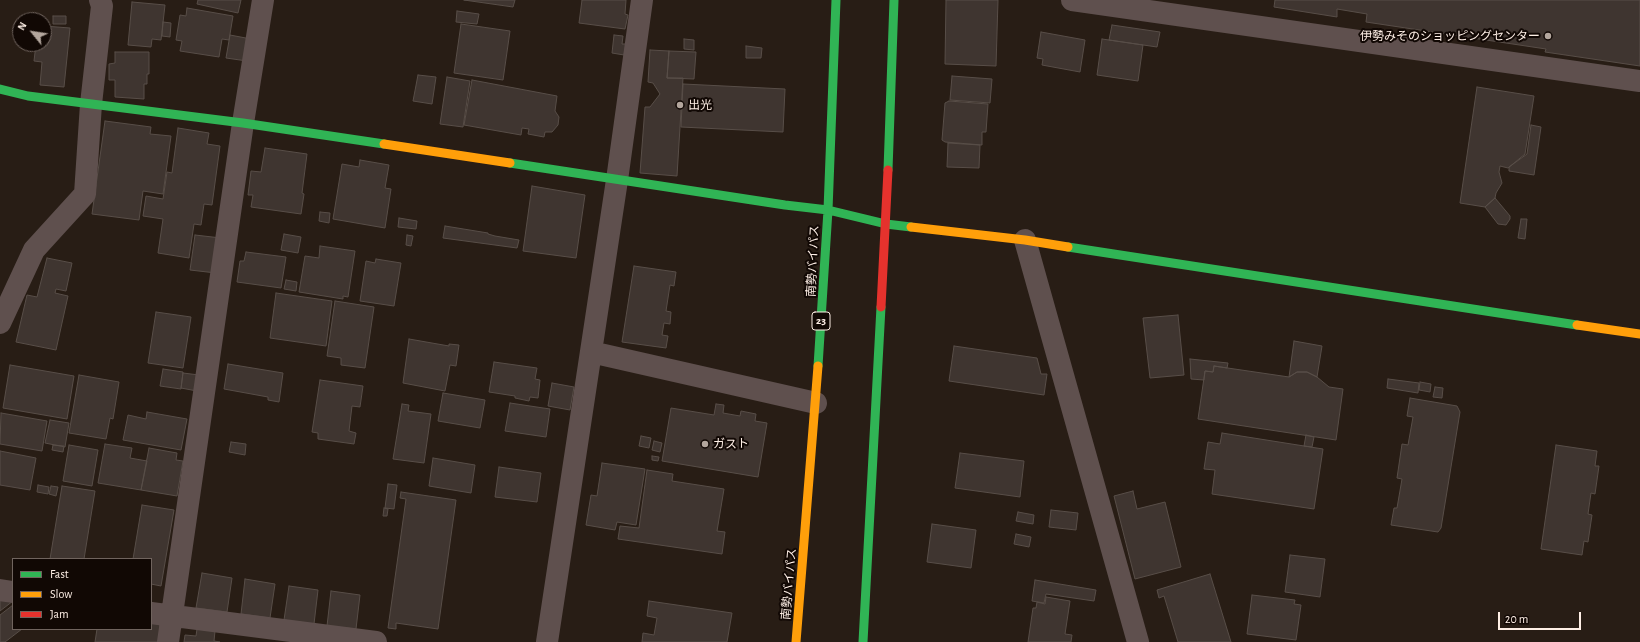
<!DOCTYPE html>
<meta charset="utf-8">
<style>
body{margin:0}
#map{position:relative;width:1640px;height:642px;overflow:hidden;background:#281d15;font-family:"Alegreya Sans",sans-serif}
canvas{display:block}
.legend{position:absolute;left:12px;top:558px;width:140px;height:72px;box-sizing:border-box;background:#110804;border:1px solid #70645e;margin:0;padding:5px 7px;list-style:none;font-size:12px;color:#feefe6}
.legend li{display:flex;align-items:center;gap:8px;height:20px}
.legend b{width:20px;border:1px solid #70645e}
.north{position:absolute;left:12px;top:12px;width:40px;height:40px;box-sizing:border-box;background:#110804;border:1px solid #70645e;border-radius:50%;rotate:300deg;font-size:11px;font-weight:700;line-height:16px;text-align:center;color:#feefe6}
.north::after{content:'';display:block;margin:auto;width:14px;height:18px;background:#b3a69d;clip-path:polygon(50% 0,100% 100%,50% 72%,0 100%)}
.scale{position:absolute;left:1498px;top:612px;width:83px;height:18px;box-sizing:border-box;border:2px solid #feefe6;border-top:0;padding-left:5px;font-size:12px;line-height:14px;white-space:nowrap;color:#feefe6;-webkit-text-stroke:3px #110804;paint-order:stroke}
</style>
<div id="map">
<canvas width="1640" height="642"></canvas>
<ul class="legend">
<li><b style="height:5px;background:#30b455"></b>Fast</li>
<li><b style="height:5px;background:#ff9f0a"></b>Slow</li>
<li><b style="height:5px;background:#e5322d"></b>Jam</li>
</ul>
<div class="north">N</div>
<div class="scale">20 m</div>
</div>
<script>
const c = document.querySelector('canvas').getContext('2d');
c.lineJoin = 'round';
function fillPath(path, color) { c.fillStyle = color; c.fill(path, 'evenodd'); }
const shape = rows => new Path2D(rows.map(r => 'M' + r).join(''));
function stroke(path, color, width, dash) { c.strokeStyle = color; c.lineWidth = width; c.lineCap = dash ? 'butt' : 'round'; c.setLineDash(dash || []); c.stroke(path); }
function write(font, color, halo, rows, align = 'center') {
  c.font = font + ' "Alegreya Sans","Noto Sans JP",sans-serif'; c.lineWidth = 4; c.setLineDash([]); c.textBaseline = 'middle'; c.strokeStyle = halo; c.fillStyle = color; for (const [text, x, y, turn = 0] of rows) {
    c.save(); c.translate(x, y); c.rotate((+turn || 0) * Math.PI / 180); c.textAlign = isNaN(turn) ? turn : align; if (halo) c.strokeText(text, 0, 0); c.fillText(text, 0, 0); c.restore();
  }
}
const building = shape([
 [198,0,241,0,238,13,197,4,198,0],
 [464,0,515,0,513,7,464,0],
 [582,0,626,0,625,14,628,15,625,29,579,23,582,0],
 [946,0,998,0,996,66,945,64,946,0],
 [1275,0,1640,0,1640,66,1545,52,1546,49,1366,22,1367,14,1337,9,1337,17,1274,7,1275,0],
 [132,2,165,5,161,40,152,39,151,47,128,45,132,2],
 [187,8,233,16,229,40,222,39,219,57,180,51,182,41,176,40,180,15,186,16,187,8],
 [457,11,479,14,477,24,456,22,457,11],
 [53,16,66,16,66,24,53,24,53,16],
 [163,22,171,23,170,37,162,36,163,22],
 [461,24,510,31,503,80,454,73,461,24],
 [1112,25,1160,32,1157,47,1109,40,1112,25],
 [44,26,70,28,64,87,40,85,42,62,34,61,36,44,44,44,44,26],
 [1041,32,1085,40,1080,72,1042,65,1043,59,1037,58,1041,32],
 [230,35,251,39,247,61,226,58,230,35],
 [614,35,623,36,622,44,626,44,624,55,612,53,614,35],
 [684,39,694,40,694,50,684,49,684,39],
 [1102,39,1143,45,1138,81,1097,75,1102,39],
 [746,46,762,48,761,58,746,58,746,46],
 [650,50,669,51,667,78,683,78,677,176,640,173,645,107,650,107,660,94,653,83,648,82,650,50],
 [669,51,696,52,694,79,667,78,669,51],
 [115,52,149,52,149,74,147,74,147,84,144,84,144,99,115,97,115,80,109,80,109,64,115,63,115,52],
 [418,75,436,77,432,104,413,101,418,75],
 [952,76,992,79,990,103,950,100,952,76],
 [447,77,470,81,463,127,440,124,447,77],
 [472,80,557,96,555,111,559,117,558,125,552,132,545,132,544,137,528,134,529,129,522,128,521,135,464,125,472,80],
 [683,84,785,89,783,132,681,127,683,84],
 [1477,87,1534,96,1525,154,1508,168,1500,166,1499,172,1502,183,1496,193,1495,198,1485,207,1460,203,1477,87],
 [949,101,988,104,986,132,982,132,982,145,945,142,942,140,945,103,949,101],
 [105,121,151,127,150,134,171,136,163,194,143,191,139,220,92,214,105,121],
 [1531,125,1541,127,1534,175,1509,171,1509,167,1527,154,1531,125],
 [178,128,209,133,207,144,220,146,212,205,204,204,201,225,194,224,189,258,158,253,163,219,143,216,146,196,163,199,167,172,172,173,178,128],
 [948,143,980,145,979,168,947,167,948,143],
 [265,148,307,154,302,193,304,194,301,214,251,207,253,195,248,195,251,171,261,172,265,148],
 [360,160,389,165,385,188,391,189,385,228,333,219,342,164,359,167,360,160],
 [532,186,585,195,576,258,523,251,532,186],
 [1495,198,1510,216,1510,219,1506,225,1498,224,1485,207,1495,198],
 [320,212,330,213,329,223,319,221,320,212],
 [399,218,417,221,416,229,398,227,399,218],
 [1521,219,1527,219,1525,239,1518,238,1521,219],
 [445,226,488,233,488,234,495,236,519,240,517,248,443,238,445,226],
 [284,234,301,237,298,253,281,250,284,234],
 [195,235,221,238,216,273,190,270,195,235],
 [407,235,413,236,411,246,406,245,407,235],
 [320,246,355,251,348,297,343,296,343,299,299,292,305,256,319,258,320,246],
 [246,252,286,257,281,288,237,282,240,261,244,261,246,252],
 [47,258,72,263,66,291,56,289,55,293,68,296,56,350,16,342,27,295,37,297,47,258],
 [376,259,401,263,394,306,360,301,366,261,375,263,376,259],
 [634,266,676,272,674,286,670,285,666,311,671,312,670,324,664,323,662,335,668,336,666,348,622,342,634,266],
 [286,280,297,282,296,291,284,289,286,280],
 [276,293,332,301,326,346,270,338,276,293],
 [335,301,374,307,365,368,341,365,341,358,327,356,335,301],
 [156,312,191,317,183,368,148,363,156,312],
 [1178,315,1184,375,1150,378,1143,318,1178,315],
 [409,339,449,346,449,344,459,345,456,366,450,365,445,391,403,383,409,339],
 [1294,341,1322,346,1317,377,1307,372,1297,372,1289,377,1294,341],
 [954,346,1037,358,1041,374,1047,374,1044,395,949,381,954,346],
 [1190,359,1228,363,1227,368,1214,366,1213,372,1205,371,1204,380,1191,379,1190,359],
 [494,362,537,368,535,379,540,380,538,398,530,397,529,401,515,398,515,396,489,392,494,362],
 [228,364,283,373,279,402,268,400,268,397,224,389,228,364],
 [10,365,74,376,67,419,3,408,10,365],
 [1214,366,1289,377,1297,372,1307,372,1317,377,1329,387,1343,389,1336,440,1198,419,1205,371,1213,372,1214,366],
 [163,369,183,372,181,389,160,386,163,369],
 [183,373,199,375,197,391,181,388,183,373],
 [79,375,119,382,113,419,110,418,106,439,69,433,79,375],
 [1388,379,1419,383,1418,393,1387,388,1388,379],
 [320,380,363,386,360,407,352,406,349,431,356,433,354,444,318,439,318,433,312,432,320,380],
 [1420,382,1431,384,1430,392,1419,390,1420,382],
 [552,383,574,387,570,410,548,406,552,383],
 [1435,387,1443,388,1442,398,1433,397,1435,387],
 [443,393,485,400,480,428,438,421,443,393],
 [1410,398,1457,406,1460,412,1441,528,1438,532,1391,525,1394,508,1397,508,1402,479,1397,478,1402,444,1408,445,1413,417,1407,416,1410,398],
 [510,403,550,409,546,437,505,431,510,403],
 [402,404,409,405,408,411,431,414,424,463,393,459,402,404],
 [716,404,724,405,723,413,740,416,741,411,756,414,755,421,767,423,758,477,662,461,671,408,714,415,716,404],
 [147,412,187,419,181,450,123,440,128,415,146,419,147,412],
 [1,413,47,421,42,451,0,444,1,413],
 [50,420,69,423,65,447,45,443,50,420],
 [1222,433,1323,449,1314,509,1212,494,1215,470,1204,469,1208,442,1220,444,1222,433],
 [1306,435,1314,437,1312,447,1304,446,1306,435],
 [641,436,651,438,649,448,639,446,641,436],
 [654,441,662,443,660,452,652,450,654,441],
 [231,442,246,444,245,455,229,452,231,442],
 [105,444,132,448,130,458,147,461,141,490,98,483,105,444],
 [53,445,64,446,63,452,52,450,53,445],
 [69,445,98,450,92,486,63,481,69,445],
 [1556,445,1597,451,1595,466,1599,466,1595,494,1591,493,1588,514,1592,515,1588,542,1584,541,1582,555,1541,549,1556,445],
 [149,448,177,453,176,460,183,461,177,496,141,490,149,448],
 [0,451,36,458,30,490,0,485,0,451],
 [960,453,1024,461,1020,497,955,488,960,453],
 [652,456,659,457,658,461,652,460,652,456],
 [433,458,475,465,471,493,429,486,433,458],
 [602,463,645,469,636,525,617,522,615,530,586,525,591,495,597,496,602,463],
 [499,467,541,473,537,502,495,497,499,467],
 [647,470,673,474,672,481,724,489,717,531,725,532,722,554,618,539,620,526,639,528,647,470],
 [388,484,397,485,394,509,385,508,388,484],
 [38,485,49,487,48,494,37,492,38,485],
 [51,486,58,487,56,496,49,494,51,486],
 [62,486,95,491,84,559,50,559,62,486],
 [1133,491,1137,509,1165,502,1181,567,1135,579,1114,496,1133,491],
 [401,492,456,500,438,629,396,623,396,629,388,628,406,499,400,498,401,492],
 [142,505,174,510,161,586,151,584,151,559,133,559,142,505],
 [384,508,388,509,387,516,383,516,384,508],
 [1051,510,1078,513,1076,530,1049,527,1051,510],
 [1018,512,1034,515,1033,524,1016,521,1018,512],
 [932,524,976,530,971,568,927,562,932,524],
 [1016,534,1031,537,1029,547,1014,544,1016,534],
 [1290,555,1325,559,1320,597,1285,592,1290,555],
 [202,573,232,578,227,612,196,608,202,573],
 [1210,574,1231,642,1178,642,1164,596,1159,598,1157,590,1210,574],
 [245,579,275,584,270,618,241,614,245,579],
 [1035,580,1096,590,1094,601,1046,594,1044,603,1032,601,1035,580],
 [289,586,318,590,314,624,284,620,289,586],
 [331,591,360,595,356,629,327,626,331,591],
 [0,593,13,601,0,611,0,593],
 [1252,595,1295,600,1294,604,1301,605,1296,640,1247,634,1252,595],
 [1046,597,1070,601,1065,634,1072,635,1071,642,1028,642,1033,608,1036,608,1037,602,1045,604,1046,597],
 [649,601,732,613,727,642,642,642,643,633,654,635,657,618,647,616,649,601],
 [13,605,13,629,22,629,5,642,0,642,0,615,13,605],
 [151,617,159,618,161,642,95,642,97,629,151,629,151,617],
 [197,629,215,631,214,641,220,642,184,642,185,635,196,636,197,629]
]);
fillPath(building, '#3f3530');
stroke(building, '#584e48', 1);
stroke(shape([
 [1072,0,1640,81],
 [1025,240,1138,642],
 [0,323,34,250,85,194,91,104,102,6,100,0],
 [591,352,816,403],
 [0,590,13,592],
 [151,613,376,642],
 [168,642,243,123,263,0],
 [547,642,617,180,642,0]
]), '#5f504e', 22);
stroke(shape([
 [0,89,28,96,243,123,384,144],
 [510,163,785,205,828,210,886,224,911,227],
 [888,170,894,0],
 [1068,247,1577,325],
 [818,366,828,210,836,0],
 [863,642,881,307]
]), '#30b455', 9);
stroke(shape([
 [384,144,510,163],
 [911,227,1025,240,1068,247],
 [1577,325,1640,334],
 [796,642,818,366]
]), '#ff9f0a', 9);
stroke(shape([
 [881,307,888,170]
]), '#e5322d', 9);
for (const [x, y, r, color] of [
 [1548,36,4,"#b3a69d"],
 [680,105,4,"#b3a69d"],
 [705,444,4,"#b3a69d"]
]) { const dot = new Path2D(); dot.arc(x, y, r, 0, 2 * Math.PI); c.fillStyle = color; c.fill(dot); stroke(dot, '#110804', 1.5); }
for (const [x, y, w] of [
 [821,321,18]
]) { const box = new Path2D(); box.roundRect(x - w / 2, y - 9, w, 18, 3); c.fillStyle = '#110804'; c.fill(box); stroke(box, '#feefe6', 1); }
write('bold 11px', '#feefe6', null, [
 ["23",821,321]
]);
write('12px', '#feefe6', '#110804', [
 ["伊勢みそのショッピングセンター",1540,36,"right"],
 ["出光",688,105],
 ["ガスト",713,444]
], 'left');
write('12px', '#feefe6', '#110804', [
 ["南勢バイパス",813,261,-87],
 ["南勢バイパス",789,584,-85]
]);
</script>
